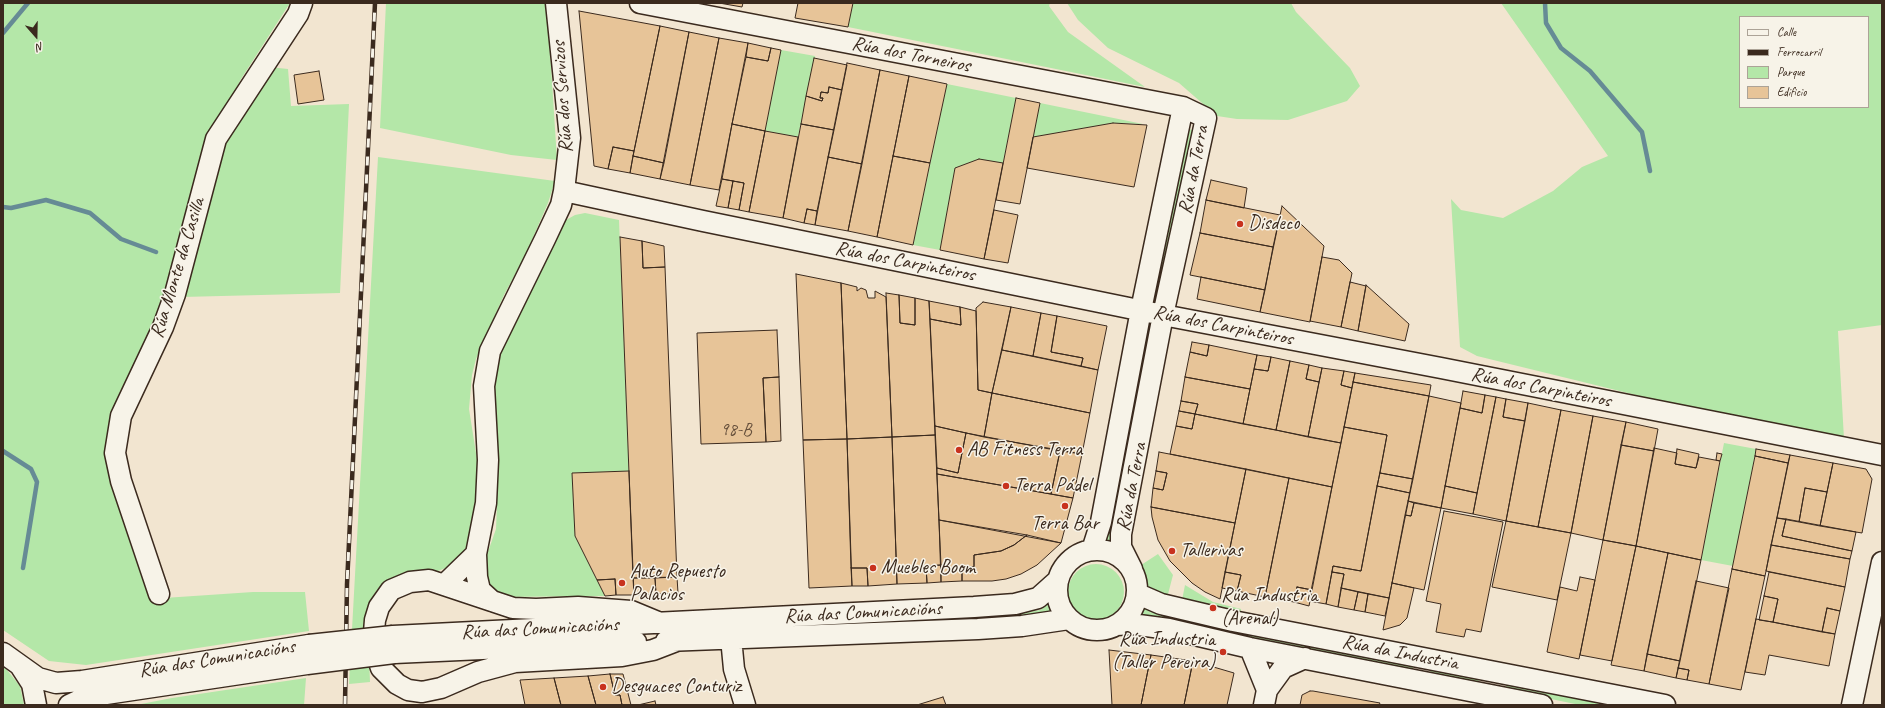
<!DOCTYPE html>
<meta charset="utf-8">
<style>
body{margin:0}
#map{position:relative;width:1885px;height:708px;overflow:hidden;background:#f2e5d0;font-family:Caveat,sans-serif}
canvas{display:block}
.frame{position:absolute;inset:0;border:4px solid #3b2a1e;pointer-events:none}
.legend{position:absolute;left:1739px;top:16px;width:130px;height:92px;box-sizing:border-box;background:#f7f3e8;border:1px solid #aca397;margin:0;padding:5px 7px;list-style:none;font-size:12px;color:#3b2a1e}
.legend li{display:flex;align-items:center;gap:8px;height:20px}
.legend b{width:20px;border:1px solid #aca397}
.north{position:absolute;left:16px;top:16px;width:40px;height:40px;-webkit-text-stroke:3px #f7f3e8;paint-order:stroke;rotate:160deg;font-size:11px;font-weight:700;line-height:16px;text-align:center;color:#3b2a1e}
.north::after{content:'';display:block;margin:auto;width:14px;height:18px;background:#3b2a1e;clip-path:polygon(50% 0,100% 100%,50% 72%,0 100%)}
</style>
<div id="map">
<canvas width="1885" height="708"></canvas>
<div class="frame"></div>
<ul class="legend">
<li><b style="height:5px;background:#f7f3e8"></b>Calle</li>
<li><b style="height:5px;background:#3b2a1e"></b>Ferrocarril</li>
<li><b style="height:11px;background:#b4e7a8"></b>Parque</li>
<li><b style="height:11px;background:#e7c498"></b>Edificio</li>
</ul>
<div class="north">N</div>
</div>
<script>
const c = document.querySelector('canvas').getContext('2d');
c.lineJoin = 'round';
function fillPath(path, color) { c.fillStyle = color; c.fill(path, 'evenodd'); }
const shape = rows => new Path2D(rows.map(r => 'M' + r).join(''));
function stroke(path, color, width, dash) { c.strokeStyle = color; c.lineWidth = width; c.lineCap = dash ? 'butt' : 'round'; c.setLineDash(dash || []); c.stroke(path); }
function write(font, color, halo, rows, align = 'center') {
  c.font = font + ' Caveat,sans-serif'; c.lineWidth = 3; c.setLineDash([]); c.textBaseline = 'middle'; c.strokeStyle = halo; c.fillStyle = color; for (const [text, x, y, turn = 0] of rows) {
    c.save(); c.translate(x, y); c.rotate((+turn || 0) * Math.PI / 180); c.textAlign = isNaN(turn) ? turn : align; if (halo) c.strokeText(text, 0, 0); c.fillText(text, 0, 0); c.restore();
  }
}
fillPath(shape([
 [3,3,290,3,241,79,210,143,160,310,108,444,164,598,253,592,305,592,309,631,86,665,49,661,3,630],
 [386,3,547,3,557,160,511,155,380,128],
 [853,3,1050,3,1049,6,1068,32,1145,87,848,27],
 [1067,3,1291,3,1296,12,1350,68,1360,86,1347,101,1288,120,1237,119,1217,116,1179,83,1108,48,1078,20],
 [1501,3,1882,3,1882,325,1838,331,1844,439,1689,408,1477,356,1460,347,1451,199,1461,210,1503,218,1553,191,1582,167,1608,156],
 [1740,17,1868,17,1868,107,1740,107],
 [781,50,815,56,798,137,765,131],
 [269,67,288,69,291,106,349,104,340,293,182,297,220,147],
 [947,84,1016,98,1003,163,979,159,955,168,940,250,913,245],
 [1040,103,1143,124,1113,123,1033,137],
 [1187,128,1192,130,1161,292,1155,293],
 [378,157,555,181,548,203,525,256,504,295,476,359,472,375,469,409,479,472,479,497,467,547,453,565,438,571,419,572,389,579,376,591,367,609,370,682,349,684],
 [585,213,619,220,629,471,572,473,575,536,605,596,496,597,485,583,483,566,496,529,497,505,496,473,489,420,498,355,562,226,566,220,575,215],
 [1146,331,1154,333,1113,548,1105,545,1120,456],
 [1724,443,1756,449,1733,566,1701,560],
 [1158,554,1173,575,1167,598,1149,590,1141,578,1138,567],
 '1068 592a28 28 0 1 1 56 0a28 28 0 1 1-56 0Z',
 [1185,585,1213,602,1241,609,1241,612,1182,600],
 [1052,602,1055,612,1021,619,788,630,788,623,1014,615,1040,610],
 [1141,606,1150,612,1414,665,1412,671,1136,616],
 [3,667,7,670,20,686,24,705,3,705],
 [1431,667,1479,678,1478,685,1430,674],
 [306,678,304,705,136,705,172,698],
 [1511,684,1616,705,1580,705,1512,691,1507,689,1506,685]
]), '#b4e7a8');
stroke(shape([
 [1545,3,1546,23,1561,48,1590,71,1642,132,1650,171],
 [3,33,28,3],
 [3,207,11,208,46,200,90,213,121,239,156,252],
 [3,451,31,469,37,482,23,568]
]), '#668b95', 4.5);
const building = shape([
 [719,3,743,3,742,7,719,3],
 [798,3,853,3,848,27,795,18,798,3],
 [579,11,660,26,634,151,613,147,608,169,594,166,579,11],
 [660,26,689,32,664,163,633,156,660,26],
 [689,32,719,38,690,185,660,179,689,32],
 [719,38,748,43,719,190,690,185,719,38],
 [748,43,771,48,768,61,746,57,748,43],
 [771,48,781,50,765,131,732,124,746,57,768,61,771,48],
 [814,58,847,65,842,90,829,87,828,93,821,92,820,98,823,98,822,101,806,96,814,58],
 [847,63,880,70,862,164,828,157,847,63],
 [880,70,909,76,877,237,848,231,880,70],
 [319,71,324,100,298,104,294,75,319,71],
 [909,76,947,84,930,163,893,156,909,76],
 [829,87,842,90,834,130,801,124,806,96,822,101,823,98,820,98,821,92,828,93,829,87],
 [1016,98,1040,103,1020,204,996,200,1016,98],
 [1113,123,1147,125,1134,187,1027,168,1033,137,1113,123],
 [732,124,765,131,749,212,739,210,744,183,722,179,732,124],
 [801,124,834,130,817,211,807,209,804,223,783,218,801,124],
 [765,131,798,137,783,218,749,212,765,131],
 [613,147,634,151,630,173,608,169,613,147],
 [633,156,664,163,660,179,630,173,633,156],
 [893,156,930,163,913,245,877,237,893,156],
 [828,157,862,164,848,231,815,225,828,157],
 [979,159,1003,163,984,259,940,250,955,168,979,159],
 [722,179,733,181,728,208,716,206,722,179],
 [1211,180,1247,188,1244,208,1206,200,1211,180],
 [733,181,744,183,739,210,728,208,733,181],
 [1206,200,1280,215,1273,247,1200,233,1206,200],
 [1282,206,1324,246,1310,322,1260,312,1282,206],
 [807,209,817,211,815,225,804,223,807,209],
 [994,210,1018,215,1008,263,984,259,994,210],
 [1200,233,1273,247,1265,290,1190,275,1200,233],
 [620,237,642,241,643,268,665,267,677,577,633,578,620,237],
 [642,241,664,246,665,267,643,268,642,241],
 [1322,257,1339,260,1352,273,1341,327,1310,321,1322,257],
 [796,274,841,283,847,439,803,440,796,274],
 [1201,277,1265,290,1260,312,1197,299,1201,277],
 [1350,282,1366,286,1358,331,1341,327,1350,282],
 [841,283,857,287,857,291,861,288,866,290,868,298,875,298,875,291,886,297,892,437,847,439,841,283],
 [1366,285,1409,324,1405,341,1358,331,1366,285],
 [886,293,899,295,900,323,915,325,915,298,929,301,935,435,892,437,886,293],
 [899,295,915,298,915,325,900,323,899,295],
 [929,301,960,307,961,325,930,319,929,301],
 [983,302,1011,307,992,393,978,390,976,308,983,302],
 [960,307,976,311,978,390,992,393,984,437,935,426,930,319,961,325,960,307],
 [1011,307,1041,313,1033,356,1002,350,1011,307],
 [1041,313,1057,316,1051,352,1083,358,1081,366,1033,356,1041,313],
 [1057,316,1107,326,1098,370,1081,366,1083,358,1051,352,1057,316],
 [777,330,779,377,763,378,766,442,701,444,697,333,777,330],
 [1192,342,1209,345,1207,356,1190,352,1192,342],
 [1209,345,1257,355,1250,389,1185,377,1190,352,1207,356,1209,345],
 [1002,350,1098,370,1090,413,992,393,1002,350],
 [1257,355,1271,357,1268,371,1254,369,1257,355],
 [1271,357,1290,361,1276,430,1243,424,1254,369,1268,371,1271,357],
 [1290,361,1309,365,1306,379,1319,382,1308,437,1276,430,1290,361],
 [1309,365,1322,368,1319,382,1306,379,1309,365],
 [1322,368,1344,371,1341,385,1352,388,1341,443,1308,437,1322,368],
 [1344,371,1355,373,1352,388,1341,385,1344,371],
 [1355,373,1431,385,1429,396,1353,382,1355,373],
 [779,377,781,441,766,442,763,378,779,377],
 [1185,377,1250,389,1243,424,1195,414,1198,404,1181,401,1185,377],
 [1353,382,1429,396,1413,479,1380,473,1387,435,1344,427,1353,382],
 [1463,391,1485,395,1482,413,1460,408,1463,391],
 [992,393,1090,413,1082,454,984,437,992,393],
 [1485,395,1496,397,1477,493,1445,486,1460,408,1482,413,1485,395],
 [1429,396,1461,403,1441,508,1408,501,1429,396],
 [1496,397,1506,399,1503,417,1525,421,1506,521,1473,514,1496,397],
 [1506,399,1528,403,1525,421,1503,417,1506,399],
 [1181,401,1198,404,1195,414,1179,411,1181,401],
 [1528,403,1561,410,1538,527,1506,521,1528,403],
 [1561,410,1593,416,1571,533,1538,527,1561,410],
 [1179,411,1195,414,1192,429,1176,426,1179,411],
 [1195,414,1341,443,1332,487,1170,454,1176,426,1192,429,1195,414],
 [1593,416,1626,422,1603,540,1571,533,1593,416],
 [1626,422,1658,429,1654,451,1621,445,1626,422],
 [935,426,966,433,958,473,937,468,935,426],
 [1344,427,1387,435,1361,571,1333,566,1326,604,1309,601,1344,427],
 [966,433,1060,451,1051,494,937,474,937,468,958,473,966,433],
 [935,435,941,565,926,566,927,583,897,584,892,437,935,435],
 [892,437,897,584,868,586,867,568,851,568,847,439,892,437],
 [847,439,852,586,809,588,803,440,847,439],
 [1621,445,1654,451,1636,546,1603,540,1621,445],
 [1654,448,1677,453,1675,464,1696,468,1699,457,1720,461,1701,560,1636,546,1654,448],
 [1677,449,1699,454,1696,468,1675,464,1677,449],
 [1756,449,1790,455,1788,463,1755,456,1756,449],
 [1060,451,1082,454,1073,498,1051,494,1060,451],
 [1159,452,1246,469,1235,523,1151,507,1153,488,1163,490,1167,473,1156,471,1159,452],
 [1717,453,1722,454,1720,461,1716,460,1717,453],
 [1790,455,1833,463,1827,492,1805,488,1799,522,1777,518,1790,455],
 [1755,456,1788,463,1765,576,1732,569,1755,456],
 [1833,463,1866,469,1872,479,1862,533,1820,526,1833,463],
 [1246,469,1289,478,1265,597,1237,591,1241,575,1225,572,1246,469],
 [629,471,634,595,616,595,615,579,597,580,575,536,572,473,629,471],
 [1156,471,1167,473,1163,490,1153,488,1156,471],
 [1380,473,1413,479,1410,493,1377,486,1380,473],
 [937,474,1073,498,1061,543,939,520,937,474],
 [1289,478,1332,487,1312,590,1297,587,1294,602,1265,597,1289,478],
 [1377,486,1410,493,1389,598,1341,588,1344,574,1332,572,1333,566,1361,571,1377,486],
 [1445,486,1477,493,1473,514,1441,508,1445,486],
 [1805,488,1827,492,1820,526,1799,522,1805,488],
 [1408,501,1414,503,1411,516,1405,515,1408,501],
 [1414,503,1441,508,1424,590,1392,583,1405,515,1411,516,1414,503],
 [1151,507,1235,523,1220,599,1205,592,1192,583,1170,561,1158,540,1152,517,1151,507],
 [1444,511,1503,522,1481,632,1466,629,1464,637,1436,632,1441,604,1426,601,1444,511],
 [1777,518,1786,519,1782,536,1852,551,1850,559,1771,545,1777,518],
 [1786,519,1856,532,1852,551,1782,536,1786,519],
 [939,520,1027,535,1014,545,1001,551,974,555,974,567,962,567,962,581,941,582,939,520],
 [1506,521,1571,533,1557,600,1492,587,1506,521],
 [1027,535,1061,543,1037,565,1021,574,1006,579,992,581,962,581,962,567,974,567,974,555,1001,551,1014,545,1027,535],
 [1603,540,1636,546,1612,661,1580,655,1603,540],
 [1771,545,1850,559,1845,587,1766,571,1771,545],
 [1636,546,1668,553,1644,671,1611,665,1636,546],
 [1668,553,1701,560,1680,661,1647,654,1668,553],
 [941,565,941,582,927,583,926,566,941,565],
 [851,568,867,568,868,586,852,586,851,568],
 [1732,569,1765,576,1741,690,1709,684,1732,569],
 [1225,572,1241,575,1237,591,1222,588,1225,572],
 [1332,572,1344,574,1338,607,1326,604,1332,572],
 [1769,572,1845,587,1840,611,1827,608,1822,632,1773,622,1778,599,1764,596,1769,572],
 [677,577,678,593,656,594,655,578,677,577],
 [1580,577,1595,580,1579,659,1547,652,1560,587,1577,591,1580,577],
 [633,578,655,578,656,594,634,595,633,578],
 [615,579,616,595,605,596,597,580,615,579],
 [1696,581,1729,588,1709,684,1687,680,1689,670,1678,668,1696,581],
 [1392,583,1414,588,1407,618,1400,625,1383,630,1392,583],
 [1297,587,1312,590,1309,606,1294,602,1297,587],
 [1341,588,1358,592,1354,610,1338,607,1341,588],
 [1358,592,1368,594,1365,612,1354,610,1358,592],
 [1368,594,1389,598,1385,616,1365,612,1368,594],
 [1764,596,1778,599,1773,622,1759,620,1764,596],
 [1827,608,1840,611,1835,634,1822,632,1827,608],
 [1756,619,1835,634,1829,666,1769,655,1765,675,1745,672,1756,619],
 [1109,650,1151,655,1141,705,1112,705,1109,650],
 [1647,654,1680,661,1676,678,1644,671,1647,654],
 [1151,655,1193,661,1184,705,1141,705,1151,655],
 [1193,661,1234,673,1227,705,1184,705,1193,661],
 [1678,668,1689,670,1687,680,1676,678,1678,668],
 [610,674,623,674,631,705,622,705,620,695,615,695,610,674],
 [610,674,615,695,620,695,622,705,596,705,588,676,610,674],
 [588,676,596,705,561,705,554,678,588,676],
 [554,678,561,705,525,705,520,680,554,678],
 [1310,691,1313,691,1380,703,1379,705,1300,705,1302,695,1310,691],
 [943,697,946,705,917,705,943,697],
 [655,701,656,705,638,705,655,701]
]);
fillPath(building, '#e7c498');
stroke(building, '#3b2a1e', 1);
const minor = shape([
 [640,3,1183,107,1206,118,1163,315,1121,534,1121,547,1132,569],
 [564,191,703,221,1163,315,1441,368,1882,455],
 '1057 590a40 40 0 1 1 80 0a40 40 0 1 1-80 0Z',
 [1092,550,1101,522,1141,310,1183,107],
 [445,584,476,554],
 [159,594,121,481,115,453,121,416,163,327,175,294,216,139,298,14,302,3],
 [1138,594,1161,604,1233,621,1665,705],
 [492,601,480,590,477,577,476,554,486,503,488,460,484,386,490,351,545,239,561,205,564,191,570,138,556,3],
 [660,623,631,611,578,607,536,609,513,608,429,580,410,582,391,590,379,607,375,620,373,645,381,668,397,684,408,690,422,692,441,688,478,672,515,662,622,656,653,650,679,640],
 [1117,625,1131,624,1169,629,1250,648,1542,705],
 [393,636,974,607,1015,604,1038,598,1057,581],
 [731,638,734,669,745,705],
 [666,641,978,629,1022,626,1069,619],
 [1250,648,1267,690],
 [3,653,38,678,56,683,82,681,309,645],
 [394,653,636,642],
 [21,667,32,684,36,705],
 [69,705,86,697,106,694,307,664],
 [1264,705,1267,690,1283,668,1305,658],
 [1852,705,1882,562]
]);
stroke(minor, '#3b2a1e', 23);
stroke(minor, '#f7f3e8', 20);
const rail = shape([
 [345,705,347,584,375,3]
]);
stroke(rail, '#3b2a1e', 4.5);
stroke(rail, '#f7f3e8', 3, [9]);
const minorBridge = shape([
 [309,645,393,636],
 [307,664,394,653]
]);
stroke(minorBridge, '#3b2a1e', 23, []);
stroke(minorBridge, '#f7f3e8', 20);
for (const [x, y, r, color] of [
 [1240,224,4,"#c8321e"],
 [959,450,4,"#c8321e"],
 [1006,486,4,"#c8321e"],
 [1065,506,4,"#c8321e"],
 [1172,551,4,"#c8321e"],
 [873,568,4,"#c8321e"],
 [622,583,4,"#c8321e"],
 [1213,608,4,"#c8321e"],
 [1223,652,4,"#c8321e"],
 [603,687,4,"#c8321e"]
]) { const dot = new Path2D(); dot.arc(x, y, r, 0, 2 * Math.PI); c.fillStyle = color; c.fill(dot); stroke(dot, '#f7f3e8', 1.5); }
write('18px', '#66503c', null, [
 ["98-B",736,430]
]);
write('20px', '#3b2a1e', '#f7f3e8', [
 ["Rúa dos Torneiros",911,55,11],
 ["Rúa dos Servizos",563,97,-94],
 ["Rúa da Terra",1194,170,-79],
 ["Rúa dos Carpinteiros",905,262,11],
 ["Rúa Monte da Casilla",178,268,-73],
 ["Rúa dos Carpinteiros",1223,326,11],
 ["Rúa dos Carpinteiros",1541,388,11],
 ["Rúa da Terra",1132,487,-79],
 ["Rúa das Comunicacións",863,613,-3],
 ["Rúa das Comunicacións",540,629,-3],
 ["Rúa da Industria",1400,653,11],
 ["Rúa das Comunicacións",217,659,-9]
]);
write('20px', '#3b2a1e', '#f7f3e8', [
 ["Disdeco",1248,224],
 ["AB Fitness Terra",967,450],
 ["Terra Pádel",1014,486],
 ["Terra Bar",1065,524,"center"],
 ["Tallerivas",1180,551],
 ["Muebles Boom",881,568],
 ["Auto Repuesto",630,572],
 ["Palacios",630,595],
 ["Rúa Industria",1221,596],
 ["(Arenal)",1221,619],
 ["Rúa Industria",1215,640,"right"],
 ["(Taller Pereira)",1215,663,"right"],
 ["Desguaces Conturiz",611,687]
], 'left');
</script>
